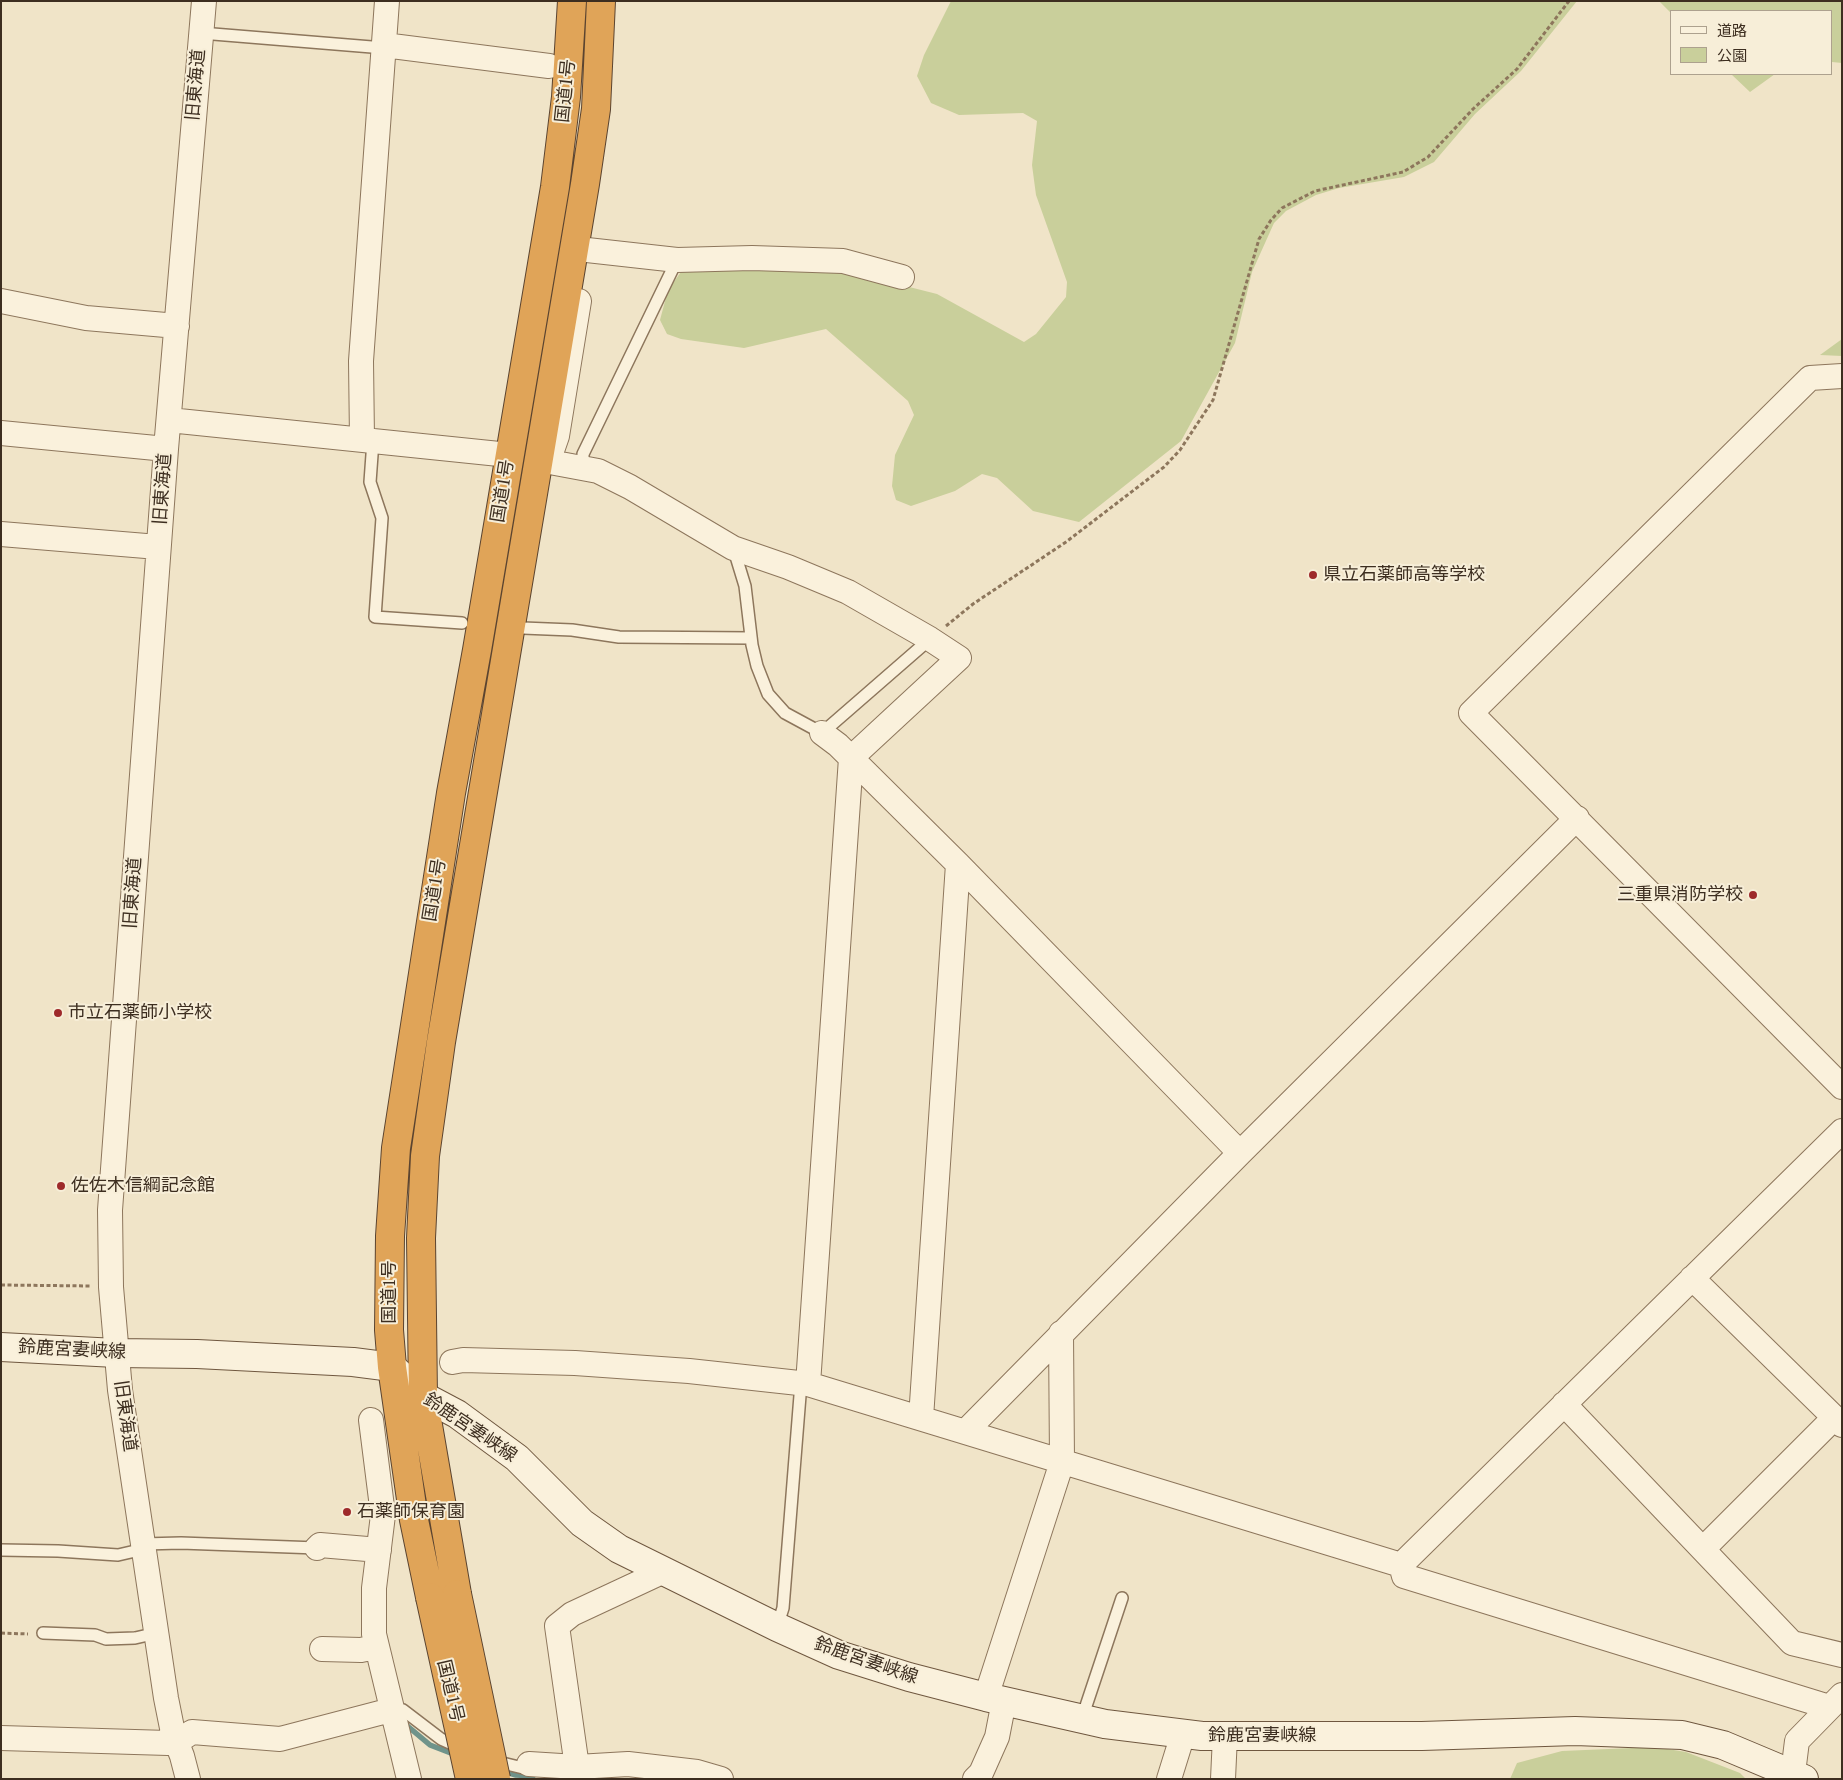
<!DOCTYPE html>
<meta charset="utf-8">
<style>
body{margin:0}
#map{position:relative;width:1843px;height:1780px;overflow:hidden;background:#f0e4c8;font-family:"PT Serif","Noto Sans JP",serif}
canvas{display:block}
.frame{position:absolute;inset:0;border:2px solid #3d2e20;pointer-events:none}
.legend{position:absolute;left:1670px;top:10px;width:162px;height:65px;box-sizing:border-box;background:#f7eed8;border:1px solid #ada18e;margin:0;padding:6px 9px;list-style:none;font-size:15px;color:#3d2e20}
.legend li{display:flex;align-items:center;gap:10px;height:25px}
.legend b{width:25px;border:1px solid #ada18e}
</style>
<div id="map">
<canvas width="1843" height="1780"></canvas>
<div class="frame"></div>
<ul class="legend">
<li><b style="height:6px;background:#faf1dc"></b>道路</li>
<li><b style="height:14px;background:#c9cf9b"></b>公園</li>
</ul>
</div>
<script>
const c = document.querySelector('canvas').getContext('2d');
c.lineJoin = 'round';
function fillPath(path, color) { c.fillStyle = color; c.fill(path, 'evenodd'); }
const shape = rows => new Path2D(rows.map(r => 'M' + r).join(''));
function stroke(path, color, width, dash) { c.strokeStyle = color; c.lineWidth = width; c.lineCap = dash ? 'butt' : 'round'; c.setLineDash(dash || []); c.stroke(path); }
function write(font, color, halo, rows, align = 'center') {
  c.font = font + ' "PT Serif","Noto Sans JP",serif'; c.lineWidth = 4; c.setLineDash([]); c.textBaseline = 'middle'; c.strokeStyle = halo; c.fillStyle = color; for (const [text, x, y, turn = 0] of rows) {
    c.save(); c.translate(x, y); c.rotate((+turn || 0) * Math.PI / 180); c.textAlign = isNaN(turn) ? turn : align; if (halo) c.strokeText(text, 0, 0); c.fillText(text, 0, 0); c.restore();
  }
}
fillPath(shape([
 [951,1,1577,1,1521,71,1475,114,1434,162,1404,177,1339,188,1316,195,1286,211,1274,223,1252,272,1235,343,1181,441,1079,522,1033,511,997,478,982,474,955,491,911,506,896,500,892,486,895,455,914,415,908,401,826,329,744,348,681,339,667,334,660,320,668,290,683,269,826,266,937,294,1024,342,1036,334,1066,297,1067,282,1036,195,1032,165,1037,121,1023,113,959,115,931,103,917,76,924,55],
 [1659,1,1842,1,1842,63,1832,62,1832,11,1672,11,1672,14],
 [1731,74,1775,74,1750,92],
 [1842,339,1842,356,1820,355],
 [1655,1747,1686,1752,1740,1773,1746,1779,1510,1779,1517,1763,1562,1751]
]), '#c9cf9b');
stroke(shape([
 [405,1724,430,1745,456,1755],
 [503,1771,516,1775,533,1776],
 [587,1777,604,1779]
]), '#6f938a', 5.5);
const lane = shape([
 [201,33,384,48],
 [373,441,370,482,382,518,375,617,462,623],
 [583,467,583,454,677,260],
 [734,550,745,586,752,645,757,666,768,694,785,713,822,733,930,639],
 [523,628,572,630,619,637,751,638],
 [143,1544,181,1543,317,1548],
 [1,1550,58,1551,118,1555,144,1549],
 [777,1627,783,1608,801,1383],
 [43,1633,95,1635,106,1639,135,1638,157,1633],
 [391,1710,403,1710,441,1739,461,1748],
 [1082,1718,1122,1598],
 [494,1761,523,1768,529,1764]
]);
const street = shape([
 [384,45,549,66],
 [587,250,677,260,752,258,843,261,902,277],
 [1,301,86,318,177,326],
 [1842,376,1810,378,1471,713,1842,1087],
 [169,420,509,455],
 [1,433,166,449],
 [362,439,361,361,387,1],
 [539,460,598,471,630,487,733,548,788,567,848,592,930,639,959,658,851,758,808,1384],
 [548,462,557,436,579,301],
 [1,534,158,547],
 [822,733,838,745,958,864,1240,1153],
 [1692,1278,1842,1425],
 [452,1362,463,1360,575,1363,689,1371,808,1384,1401,1565],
 [1564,1404,1792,1643,1842,1655],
 [921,1418,958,864],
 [371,1420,383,1515,374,1588,374,1634,409,1779],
 [965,1432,1240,1153,1577,818],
 [317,1548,320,1545,379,1550],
 [1703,1549,1834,1418],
 [1401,1565,1842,1131],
 [1401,1565,1404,1576,1829,1707],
 [322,1649,361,1650,375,1647],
 [986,1697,1062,1462,1061,1333],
 [1,1738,168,1743,177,1742,192,1732,280,1739,391,1710],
 [529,1764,577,1767,628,1764,697,1772,721,1779],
 [577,1767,557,1626,572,1614,662,1572],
 [1793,1773,1797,1741,1842,1695],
 [188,1779,182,1756,173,1733,166,1698,120,1390,111,1287,110,1210,166,449,204,1],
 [975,1779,981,1773,997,1737,1004,1701],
 [1169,1779,1183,1734],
 [1223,1779,1225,1736]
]);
const secondary = shape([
 [1,1347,116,1353,197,1354,353,1362,392,1367,423,1396,457,1414,517,1458,582,1523,619,1549,777,1627,839,1655,909,1677,986,1697,1105,1724,1202,1736,1422,1736,1575,1731,1682,1735,1723,1745,1804,1779]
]);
const highway = shape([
 [457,1594,423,1396,421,1238,425,1156,441,1042,585,184,596,109,601,1],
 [430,1597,414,1520,392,1367,389,1330,390,1236,396,1148,451,793,477,650,555,187,566,97,572,1]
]);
stroke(lane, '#8d765c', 14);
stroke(street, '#8d765c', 26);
stroke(secondary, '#6f573f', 30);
stroke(highway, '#5b4430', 30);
stroke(shape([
 [946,626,973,604,1066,542,1164,467,1180,450,1213,400,1259,239,1271,220,1282,208,1315,191,1403,172,1428,157,1473,109,1517,69,1569,1],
 [1,1285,91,1286],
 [1,1633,28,1634]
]), '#8d765c', 3, [4, 2.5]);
stroke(lane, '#faf1dc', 11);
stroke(street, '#faf1dc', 24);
stroke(secondary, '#faf1dc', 28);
stroke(highway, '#e0a458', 28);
const highwayBridge = shape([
 [457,1594,496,1779],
 [430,1597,470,1779]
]);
stroke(highwayBridge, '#5b4430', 30, []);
stroke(highwayBridge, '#e0a458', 28);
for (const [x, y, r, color] of [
 [1313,575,5,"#9e2a2b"],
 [1753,895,5,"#9e2a2b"],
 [58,1013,5,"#9e2a2b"],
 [61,1186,5,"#9e2a2b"],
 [347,1512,5,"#9e2a2b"]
]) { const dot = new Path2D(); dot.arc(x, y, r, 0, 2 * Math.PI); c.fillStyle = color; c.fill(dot); stroke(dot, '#f7eed8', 2); }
write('18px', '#3d2e20', '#f7eed8', [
 ["旧東海道",196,85,-85],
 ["国道1号",566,91,-84],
 ["旧東海道",163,489,-86],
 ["国道1号",503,491,-81],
 ["国道1号",435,890,-81],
 ["旧東海道",133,893,-86],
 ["国道1号",390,1292,-90],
 ["鈴鹿宮妻峡線",72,1350,3],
 ["旧東海道",125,1416,82],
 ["鈴鹿宮妻峡線",470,1428,34],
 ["鈴鹿宮妻峡線",866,1661,19],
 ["国道1号",450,1691,77],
 ["鈴鹿宮妻峡線",1262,1736]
]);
write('18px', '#3d2e20', '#f7eed8', [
 ["県立石薬師高等学校",1323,575],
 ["三重県消防学校",1743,895,"right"],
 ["市立石薬師小学校",68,1013],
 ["佐佐木信綱記念館",71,1186],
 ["石薬師保育園",357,1512]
], 'left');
</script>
